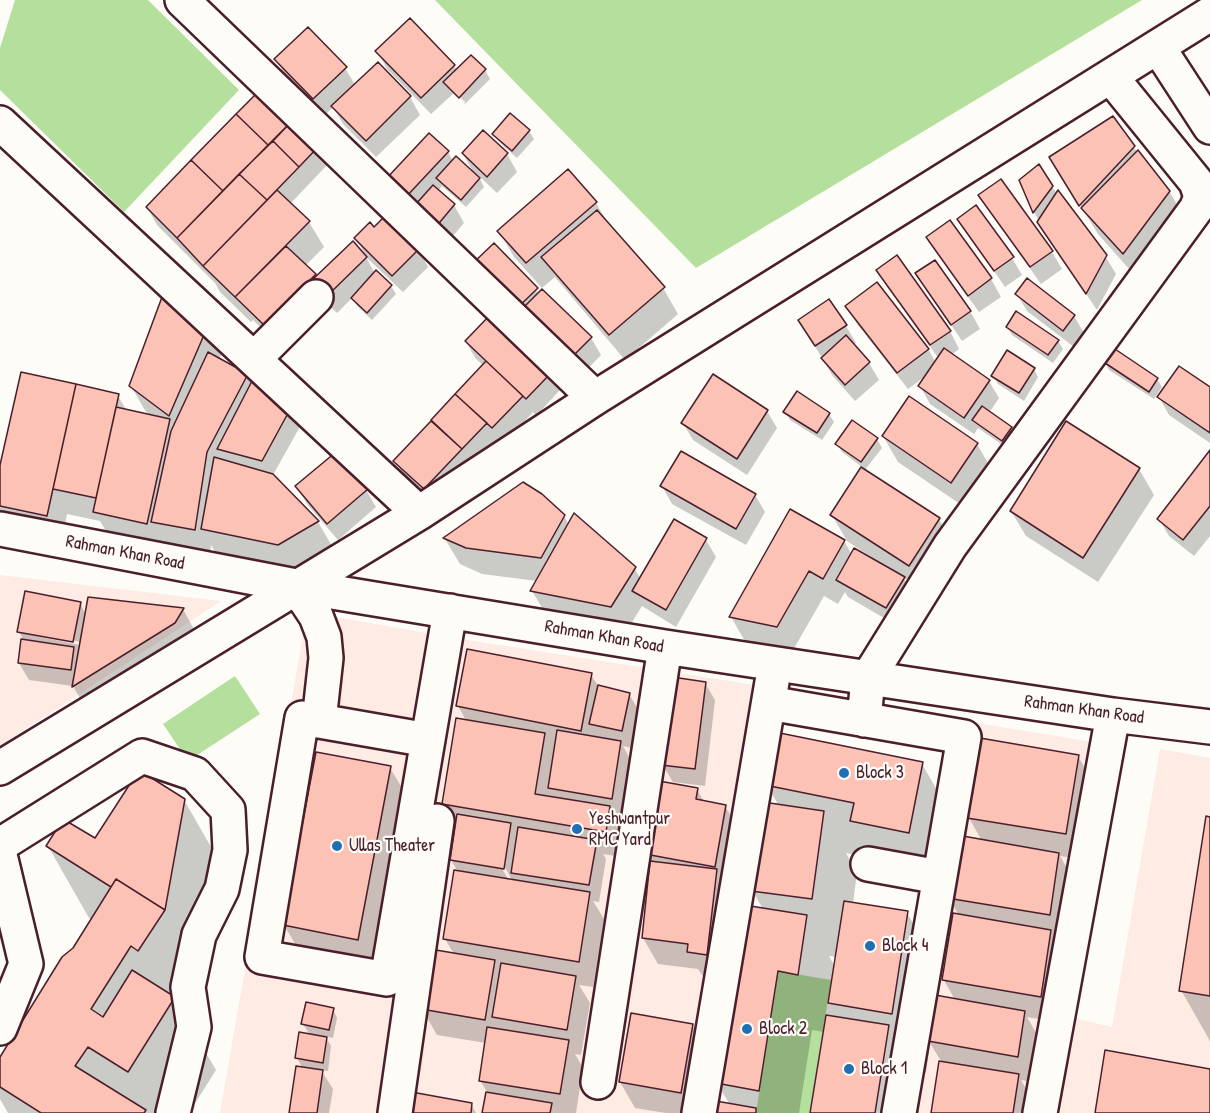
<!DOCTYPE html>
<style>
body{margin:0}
canvas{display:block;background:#fdfcf7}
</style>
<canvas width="1210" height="1113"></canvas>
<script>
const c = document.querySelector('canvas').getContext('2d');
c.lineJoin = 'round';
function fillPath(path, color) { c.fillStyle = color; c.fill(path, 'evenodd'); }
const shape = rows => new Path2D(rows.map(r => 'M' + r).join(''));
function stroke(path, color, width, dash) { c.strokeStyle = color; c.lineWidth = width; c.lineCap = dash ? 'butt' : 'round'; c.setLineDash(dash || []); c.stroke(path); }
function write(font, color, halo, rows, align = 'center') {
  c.font = font + ' "Patrick Hand",sans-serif'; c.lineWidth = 4.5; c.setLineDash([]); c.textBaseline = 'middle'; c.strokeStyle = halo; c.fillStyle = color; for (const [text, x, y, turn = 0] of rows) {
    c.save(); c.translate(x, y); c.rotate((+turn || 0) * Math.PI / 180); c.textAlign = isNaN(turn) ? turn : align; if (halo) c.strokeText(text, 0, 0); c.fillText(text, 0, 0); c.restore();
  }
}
fillPath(shape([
 [0,575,221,601,0,746],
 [307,612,455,638,755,685,684,1113,220,1113],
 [970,722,1099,743,1051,1013,1112,1027,1160,749,1210,758,1210,1113,906,1113]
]), '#fdebe4');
fillPath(shape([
 [15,0,148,0,239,90,124,212,0,90,0,48],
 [435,0,1142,0,696,268],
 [235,676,260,714,188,761,163,724],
 [778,971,831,980,810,1113,756,1113]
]), '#b5df9c');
fillPath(shape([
 [377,51,454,66,457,70,471,57,485,70,490,79,464,105,465,102,455,92,431,114,387,69],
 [276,59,345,68,355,85,378,64,410,97,420,115,376,157,343,124,333,107,324,116,286,76],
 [261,91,318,147,328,164,290,204,309,222,324,247,305,266,316,279,366,256,356,238,374,229,418,249,428,267,403,292,366,257,375,274,391,286,396,294,372,320,357,306,352,298,337,313,323,299,276,342,253,320,251,322,220,292,215,283,157,225,147,207],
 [1112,118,1138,153,1169,191,1184,217,1138,279,1098,234,1061,174],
 [529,131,534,139,517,158,499,142,494,134],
 [429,135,448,152,453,161,475,175,463,154,507,154,517,172,497,193,478,175,484,187,466,207,442,186,438,191,454,205,464,223,441,250,397,197],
 [1021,180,1052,187,1105,256,1116,274,1097,310,1049,239,1034,212],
 [1001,181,1052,252,1062,269,1041,284,990,212,980,195],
 [596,203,610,227,663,288,678,314,625,360,555,277,542,288,514,257,499,231],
 [959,220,1012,258,1022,275,1005,287],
 [949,222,991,279,1001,297,979,312,938,255,928,238],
 [494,245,539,294,591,338,601,355,577,380,528,333],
 [878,271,950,331,959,349,951,355,989,381,999,398,989,413,1011,428,1016,436,1007,448,978,428,974,434,930,404,920,386,927,375,908,389,857,324,847,306,928,349,936,363,939,359,888,288],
 [917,274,970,311,980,329,962,341],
 [1017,294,1074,316,1084,333,1074,347,1027,311],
 [800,321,846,326,856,343,853,345,869,363,879,380,855,401,832,375],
 [1007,327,1058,341,1063,349,1053,363,1012,335],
 [206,329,221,355,219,360,247,375,252,382,302,423,273,475,318,522,333,548,293,570,217,555,211,545,210,555,168,548,163,540,161,550,110,538,100,521,67,514,62,541,0,516,0,472,22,374,118,396,127,411,153,417,146,412,131,386],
 [466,342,550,373,560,390,536,416,533,412,503,445,497,440,434,506,405,478,395,461,484,366,476,359],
 [1104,361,1157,379,1162,387,1154,399,1109,370],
 [1034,369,1038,377,1024,401,998,384,993,376],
 [1210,389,1210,443,1169,415,1159,397],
 [767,411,777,428,747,475,693,440,683,423],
 [785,412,829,414,834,422,822,440,790,420],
 [883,436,977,444,992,470,966,508,898,462],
 [877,439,882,448,864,471,939,519,954,545,924,591,903,577,913,595,896,625,848,597,845,592,838,604,824,596,792,652,746,643,731,617,844,541,852,555,870,559,871,557,847,541,832,515,862,467,842,452,837,444],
 [1210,453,1210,536,1194,556,1169,536,1159,519],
 [1139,469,1154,495,1098,582,1026,536,1011,511],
 [662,486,755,495,765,512,746,545,672,504],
 [297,487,366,490,376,507,338,540,307,504],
 [564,516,569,525,634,568,641,579,674,521,706,540,716,557,676,627,642,606,626,632,547,616,532,591,537,581,482,574,460,564,445,539],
 [80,603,86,615,183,609,197,635,88,712,73,686,29,680,19,663,24,641,19,631],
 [30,632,81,642,80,645,30,635],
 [591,675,599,687,629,694,639,711,632,748,623,746,630,759,621,816,613,814,624,833,621,857,603,854,606,859,599,902,593,901,604,919,593,987,579,985,590,1003,581,1055,575,1054,583,1068,576,1113,484,1113,487,1092,480,1080,486,1043,437,1035,422,1009,454,954,445,939,458,872,451,860,457,827,443,804,467,722,458,706],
 [502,862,512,880,509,880,499,864],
 [705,683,715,700,705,786,673,782,662,764],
 [1078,756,1093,782,1080,859,1060,856,1074,880,1064,940,1054,938,1065,957,1055,1022,1027,1017,1039,1038,1032,1082,1021,1080,1033,1101,1031,1113,932,1113,941,1061,930,1043,926,1073,913,1071,922,1086,918,1113,811,1113,824,1032,812,1030,799,1113,715,1113,730,1105,717,1083,763,909,752,890,779,806,766,784,922,764,956,823,942,892,873,858,846,853,857,872,853,904,907,913,942,972,938,997,955,1000,944,980,959,916,949,897,982,841,969,818],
 [829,956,837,957,835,967],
 [390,768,410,801,377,973,304,959,284,925],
 [697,789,704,802,725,806,740,832,722,980,704,978,698,969,658,964,643,938,651,863,646,854],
 [184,800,226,873,184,1016,216,1070,189,1113,8,1113,0,1099,0,1060,92,920,89,918,48,846,95,840],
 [1210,818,1210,1041,1181,990],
 [333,1009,337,1018,333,1038,325,1036,331,1046,328,1071,321,1070,333,1089,329,1113,291,1113,303,1069,297,1058,310,1035,303,1024],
 [692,1025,707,1051,697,1113,666,1113,635,1108,620,1082],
 [471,1104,476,1113,404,1113]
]), '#0003');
const building = shape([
 [410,18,455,65,421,98,375,51,410,18],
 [308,27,347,67,313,99,274,59,308,27],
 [471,55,486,69,459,98,443,82,471,55],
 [378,62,411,96,366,141,331,106,378,62],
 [261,89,293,120,268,145,236,114,261,89],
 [510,113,530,130,512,151,492,134,510,113],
 [236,114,268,145,223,191,191,160,236,114],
 [1113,116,1135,146,1079,206,1049,157,1113,116],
 [293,120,319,146,299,167,273,141,293,120],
 [483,130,508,153,487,177,462,153,483,130],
 [429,133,449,151,405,198,385,180,429,133],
 [273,141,299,167,267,200,239,174,273,141],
 [1138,150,1170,191,1123,254,1081,208,1138,150],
 [456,156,480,178,461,200,436,178,456,156],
 [191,160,223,191,177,238,146,207,191,160],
 [1039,164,1053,186,1033,213,1019,180,1039,164],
 [568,169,597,202,526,263,497,231,568,169],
 [239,174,267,200,203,266,177,238,239,174],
 [1001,179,1053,251,1030,267,978,195,1001,179],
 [433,185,455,204,430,234,407,214,433,185],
 [277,190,310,221,235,297,203,266,277,190],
 [1058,190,1107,255,1086,294,1037,222,1058,190],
 [976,205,1014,257,994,271,957,219,976,205],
 [597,210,665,287,609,335,541,257,597,210],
 [385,216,419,249,392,276,354,238,370,222,374,227,385,216],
 [950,220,992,278,968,296,926,237,950,220],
 [353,241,367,257,326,297,311,281,353,241],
 [494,243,538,288,513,312,470,266,494,243],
 [286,246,316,274,265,326,235,297,286,246],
 [897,255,951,331,930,345,876,270,897,255],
 [935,260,971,311,951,325,915,273,935,260],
 [376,270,392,285,367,313,351,298,376,270],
 [1027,278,1075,315,1063,331,1015,294,1027,278],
 [877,282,929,349,897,373,845,306,877,282],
 [165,289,207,328,169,416,129,386,165,289],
 [542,289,592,337,566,363,516,315,542,289],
 [829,299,847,325,815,346,798,320,829,299],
 [1016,311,1059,340,1048,355,1006,327,1016,311],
 [491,314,552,372,526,399,465,341,491,314],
 [846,335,870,362,845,385,821,358,846,335],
 [1112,347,1158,378,1149,392,1102,361,1112,347],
 [944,348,990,380,964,418,918,386,944,348],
 [1007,350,1035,368,1019,393,991,376,1007,350],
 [208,352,248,374,207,452,195,530,151,522,171,431,208,352],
 [486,361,523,396,492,428,455,394,486,361],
 [1179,366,1210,387,1210,433,1157,397,1179,366],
 [21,372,76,384,47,516,0,506,0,465,21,372],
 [713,374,768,410,737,459,681,423,713,374],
 [252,381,293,404,262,461,217,449,252,381],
 [76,384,119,394,96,498,53,489,76,384],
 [797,391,830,413,817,433,783,412,797,391],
 [455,394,487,423,462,449,431,420,455,394],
 [909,396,978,443,951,483,882,436,909,396],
 [982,406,1012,427,1002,441,972,420,982,406],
 [116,407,170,419,147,524,93,512,116,407],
 [852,420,878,438,861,462,835,444,852,420],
 [431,421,462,449,424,489,393,461,431,421],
 [1066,421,1140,468,1083,558,1010,511,1066,421],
 [1210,450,1210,506,1183,540,1157,519,1210,450],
 [681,451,756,494,736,529,660,486,681,451],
 [336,452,368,489,327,524,295,486,336,452],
 [214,457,273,474,319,521,278,545,201,529,214,457],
 [861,467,940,518,909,566,830,515,861,467],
 [523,482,542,494,565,515,541,558,466,548,443,538,523,482],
 [790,509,845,540,823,579,809,571,777,627,729,617,790,509],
 [574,513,636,567,611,607,530,591,574,513],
 [674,519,707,538,666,610,632,591,674,519],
 [854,548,905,577,886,608,836,580,854,548],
 [25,591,81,602,73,642,17,632,25,591],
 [88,597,184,608,175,623,72,687,88,597],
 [21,639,74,647,71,670,18,663,21,639],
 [467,649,592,673,581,731,456,706,467,649],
 [672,677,706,682,695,769,661,765,672,677],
 [598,685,630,693,622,731,589,724,598,685],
 [456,718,545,733,535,794,610,806,606,832,442,804,456,718],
 [557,730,621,741,612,799,548,788,557,730],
 [775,732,923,762,909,833,850,821,854,803,765,785,775,732],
 [980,738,1079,755,1066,834,967,818,980,738],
 [316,752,391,766,358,940,283,925,316,752],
 [139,770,185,799,165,910,116,879,111,887,46,846,63,819,95,838,139,770],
 [659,781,698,788,696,799,726,805,715,867,645,854,659,781],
 [763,802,824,811,812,899,751,891,763,802],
 [457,814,511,823,504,869,450,860,457,814],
 [1206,816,1210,817,1210,996,1179,991,1206,816],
 [518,827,597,840,589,885,511,873,518,827],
 [957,835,1059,853,1050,915,947,898,957,835],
 [650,861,717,869,707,955,687,952,688,944,642,938,650,861],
 [454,870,590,892,579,962,443,939,454,870],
 [116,879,165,910,138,951,131,946,91,1009,103,1017,132,970,175,997,128,1072,88,1047,75,1066,146,1110,144,1113,41,1113,0,1087,0,1057,62,957,73,948,116,879],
 [844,901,908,911,892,1014,828,1003,844,901],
 [744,905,807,915,798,975,778,971,759,1091,716,1083,744,905],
 [953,913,1051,930,1041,997,942,980,953,913],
 [430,949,495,960,485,1020,421,1009,430,949],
 [501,963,576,976,567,1030,492,1017,501,963],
 [935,995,1025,1011,1018,1057,928,1041,935,995],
 [306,1002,334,1008,329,1030,301,1024,306,1002],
 [631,1013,693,1024,681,1093,619,1082,631,1013],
 [826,1015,889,1025,875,1113,810,1113,826,1015],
 [487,1027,569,1040,560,1094,479,1081,487,1027],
 [299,1032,327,1037,323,1063,295,1058,299,1032],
 [1105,1050,1210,1069,1210,1113,1095,1113,1105,1050],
 [939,1061,1019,1074,1013,1113,931,1113,939,1061],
 [296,1066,323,1070,317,1113,289,1113,296,1066],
 [406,1091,472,1103,471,1113,403,1113,406,1091],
 [486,1092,552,1103,550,1113,482,1113,486,1092],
 [716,1101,756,1108,756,1113,714,1113,716,1101]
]);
fillPath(building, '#fdc2b6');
stroke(building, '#4a1f2b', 1.5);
const minor = shape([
 [182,0,595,398],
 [1158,47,1210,127],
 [0,123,419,513],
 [254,359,316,297],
 [0,529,296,586,665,647,1113,715,1210,727],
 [296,586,316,616,324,637,326,658,319,721],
 [769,703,964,737,899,1113],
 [864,720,868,678,950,546,1196,209,1201,197,1196,182,1111,77],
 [428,740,302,718,262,957,387,979,450,611],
 [0,768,419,513,595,398,1210,14],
 [0,845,142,756,195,774,228,810,230,850,222,889,199,935,188,987,194,1027,173,1113],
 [0,855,26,964,0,1028],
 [868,864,939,877],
 [598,1082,665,647],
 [395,1113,437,821],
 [699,1113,772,682],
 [1040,1113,1113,715]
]);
stroke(minor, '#4a1f2b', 38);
stroke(minor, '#fdfcf7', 33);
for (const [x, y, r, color] of [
 [844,773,6,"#1f6fb2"],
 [577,829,6,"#1f6fb2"],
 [337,846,6,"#1f6fb2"],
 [870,946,6,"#1f6fb2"],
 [747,1029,6,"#1f6fb2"],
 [849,1069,6,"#1f6fb2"]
]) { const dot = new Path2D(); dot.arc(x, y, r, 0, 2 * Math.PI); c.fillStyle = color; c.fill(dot); stroke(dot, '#fdfcf7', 2); }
write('18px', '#4a1f2b', '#fdfcf7', [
 ["Rahman Khan Road",125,553,11],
 ["Rahman Khan Road",604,637,10],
 ["Rahman Khan Road",1084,710,8]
]);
write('18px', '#4a1f2b', '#fdfcf7', [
 ["Block 3",856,773],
 ["Yeshwantpur",589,819],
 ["RMC Yard",589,840],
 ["Ullas Theater",349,846],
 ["Block 4",882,946],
 ["Block 2",759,1029],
 ["Block 1",861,1069]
], 'left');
</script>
